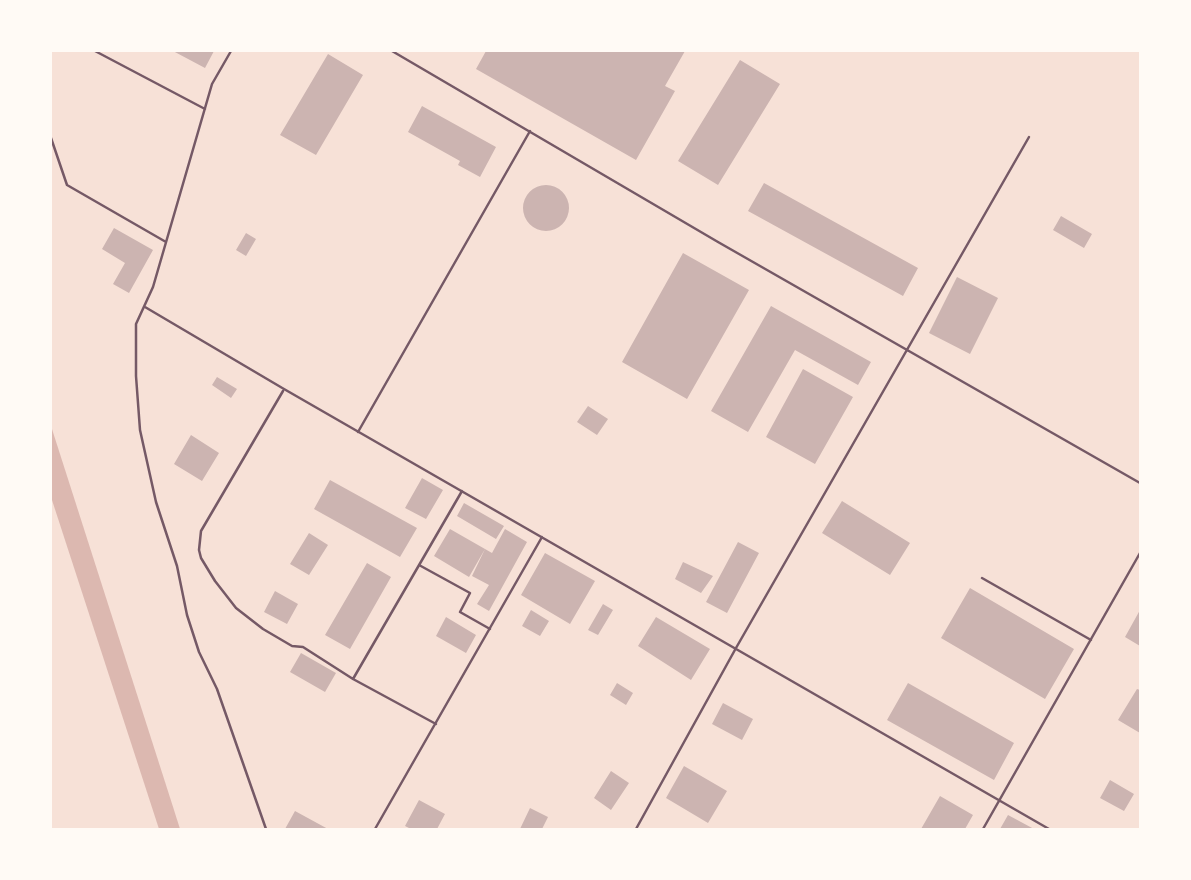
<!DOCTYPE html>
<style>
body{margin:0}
#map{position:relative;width:1191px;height:880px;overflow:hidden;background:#f7e1d7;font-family:"Sofia Sans Condensed",sans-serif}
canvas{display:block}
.frame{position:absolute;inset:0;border:52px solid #fffaf5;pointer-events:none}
</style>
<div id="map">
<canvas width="1191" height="880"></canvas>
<div class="frame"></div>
</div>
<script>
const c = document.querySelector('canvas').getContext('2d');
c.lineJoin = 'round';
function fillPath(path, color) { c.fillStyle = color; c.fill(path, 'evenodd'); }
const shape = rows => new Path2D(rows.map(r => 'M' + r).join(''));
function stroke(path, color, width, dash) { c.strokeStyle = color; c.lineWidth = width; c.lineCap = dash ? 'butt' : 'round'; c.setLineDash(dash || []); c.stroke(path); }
fillPath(shape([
 [51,426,174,810,180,829,159,829,51,497]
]), '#dcb8b0');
fillPath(shape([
 [173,51,214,51,205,68],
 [486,51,685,51,665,86,675,91,636,160,476,69],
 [328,54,363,75,316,155,280,135],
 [740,60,780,84,718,185,678,161],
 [422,106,496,147,480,177,458,165,460,161,408,132],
 [764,183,918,268,903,296,748,211],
 '523 208a23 23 0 1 1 46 0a23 23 0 1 1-46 0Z',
 [1061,216,1092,234,1084,248,1053,230],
 [114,228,153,250,129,293,113,284,125,263,102,249],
 [246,233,256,239,246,256,236,250],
 [683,253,749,290,687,399,622,362],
 [957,277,998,298,970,354,929,333],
 [771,306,871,362,858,385,795,350,748,432,711,411],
 [803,369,853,397,815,464,766,437],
 [217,377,237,389,231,398,212,385],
 [588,406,608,419,597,435,577,422],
 [191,435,219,453,202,481,174,464],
 [422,478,443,490,426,519,405,508],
 [330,480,417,528,400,557,314,509],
 [842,501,910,543,890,575,822,533],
 [464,503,504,526,496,539,457,516],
 [450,529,485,549,469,577,434,556],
 [505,529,527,542,489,611,477,604,489,585,472,576,485,549,492,553],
 [309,533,328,545,309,575,290,564],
 [738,542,759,553,727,613,706,602],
 [545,553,595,581,570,624,521,595],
 [683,562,713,576,701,593,675,579],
 [367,563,391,577,350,649,325,635],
 [970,588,1074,649,1045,699,941,638],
 [275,591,298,604,287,624,264,612],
 [603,604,613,610,598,635,588,630],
 [531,610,549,621,540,636,522,626],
 [1140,610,1140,646,1125,637],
 [446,617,476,635,466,653,436,636],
 [656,617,710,649,691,680,638,646],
 [301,653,336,673,325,692,290,672],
 [617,683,633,693,626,705,610,695],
 [908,683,1014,743,994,780,887,720],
 [1137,689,1140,690,1140,733,1118,720],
 [723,703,753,719,742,740,712,724],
 [684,766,727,791,708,823,666,798],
 [611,771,629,783,611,810,594,798],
 [1110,780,1134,794,1124,811,1100,798],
 [940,796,973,815,965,829,921,829],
 [419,800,445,814,437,829,411,829,405,826],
 [530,808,548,817,542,829,520,829],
 [295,811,328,829,285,829],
 [1008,815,1034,829,1000,829]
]), '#ccb4b1');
stroke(shape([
 [95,51,205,109],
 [231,51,212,84,153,287,136,324,136,376,140,430,156,502,177,566,187,615,199,652,217,689,266,829],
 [392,51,718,242,1140,483],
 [51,138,67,185,166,242],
 [145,307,284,389,1049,829],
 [283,391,201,531,199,550,201,558,215,581,236,608,263,629,292,646,303,647,353,679,436,724],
 [358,432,530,131],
 [419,565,470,593,460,612,490,629],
 [982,578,1091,640],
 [353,679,462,491],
 [375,829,542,537],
 [636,829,736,648,1029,137],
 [983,829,1140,553]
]), '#755966', 2.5);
</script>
